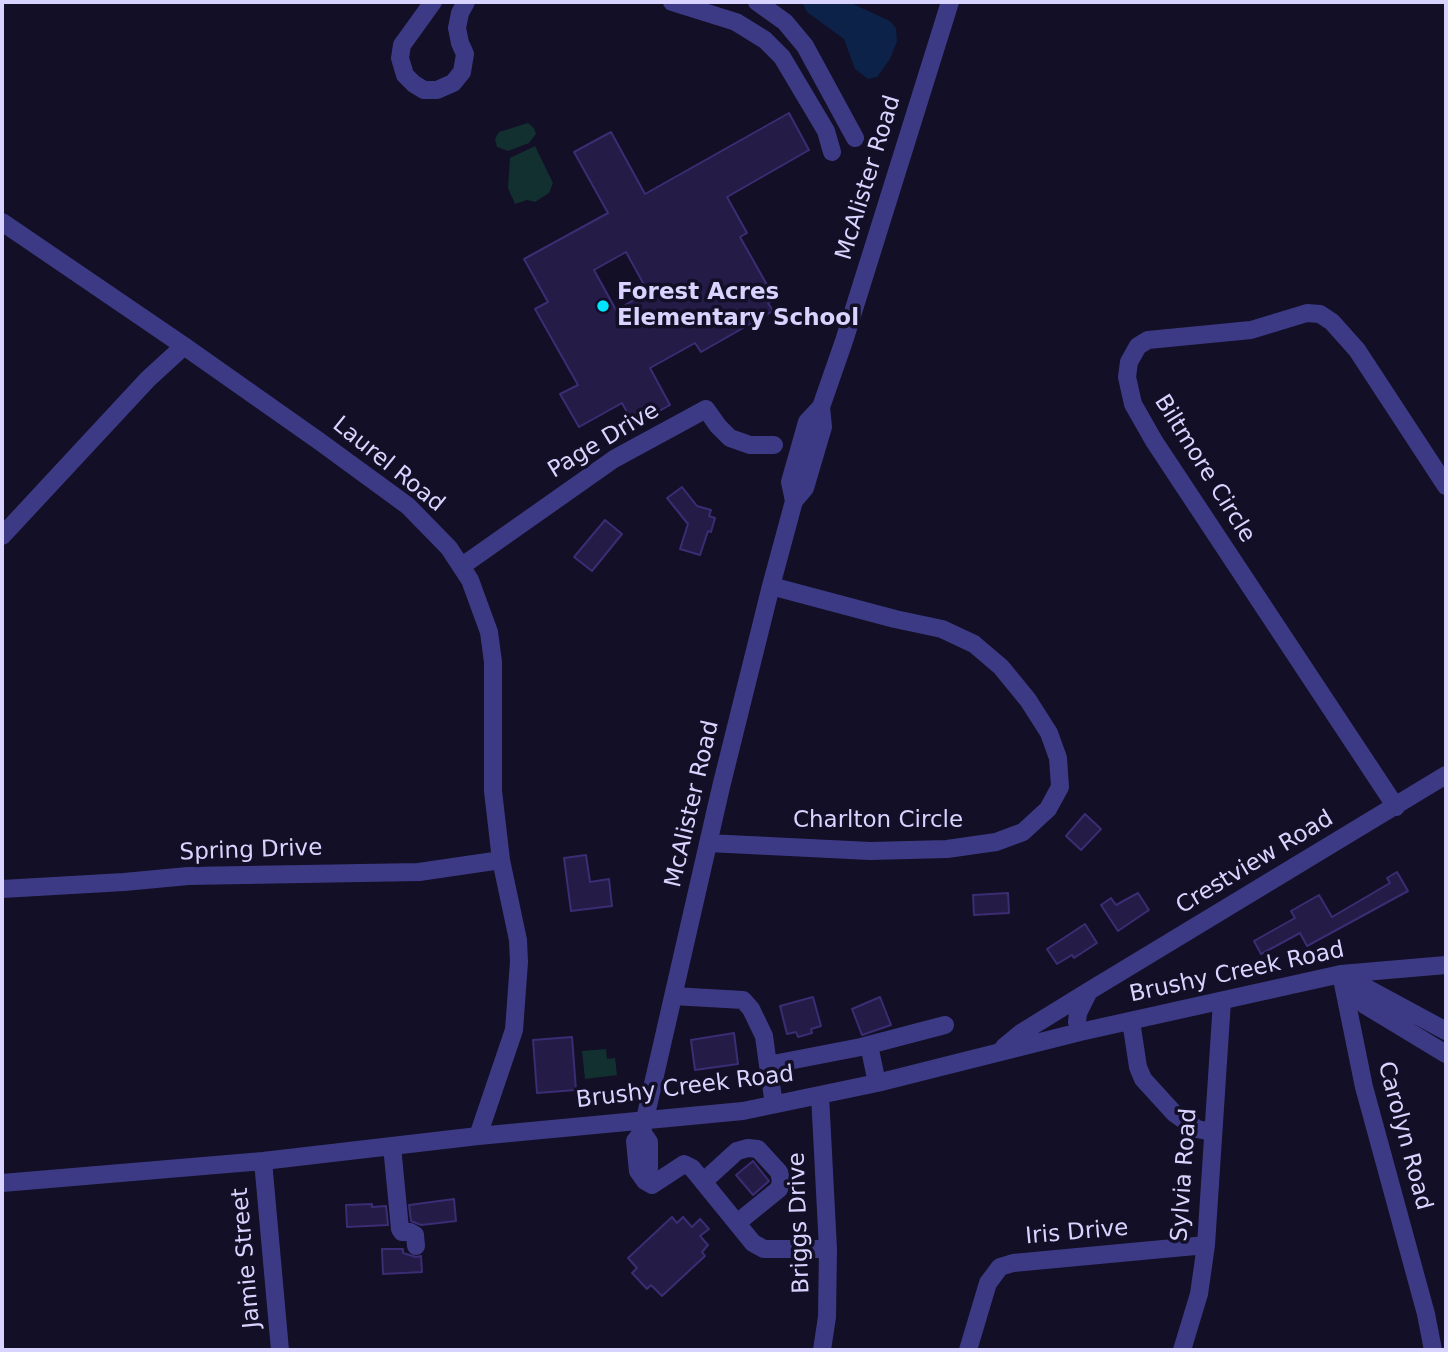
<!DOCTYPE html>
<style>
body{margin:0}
#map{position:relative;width:1448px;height:1352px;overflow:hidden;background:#130f26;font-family:"DejaVu Sans",sans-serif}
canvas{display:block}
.frame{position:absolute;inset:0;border:4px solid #d9d4ff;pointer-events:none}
</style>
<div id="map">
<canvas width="1448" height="1352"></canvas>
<div class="frame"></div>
</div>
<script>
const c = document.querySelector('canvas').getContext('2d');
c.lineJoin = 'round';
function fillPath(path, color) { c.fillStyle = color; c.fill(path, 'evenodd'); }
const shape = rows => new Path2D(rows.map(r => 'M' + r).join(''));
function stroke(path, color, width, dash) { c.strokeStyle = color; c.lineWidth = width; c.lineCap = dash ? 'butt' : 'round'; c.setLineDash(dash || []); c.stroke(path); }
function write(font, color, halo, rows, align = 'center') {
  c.font = font + ' "DejaVu Sans",sans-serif'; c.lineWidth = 7; c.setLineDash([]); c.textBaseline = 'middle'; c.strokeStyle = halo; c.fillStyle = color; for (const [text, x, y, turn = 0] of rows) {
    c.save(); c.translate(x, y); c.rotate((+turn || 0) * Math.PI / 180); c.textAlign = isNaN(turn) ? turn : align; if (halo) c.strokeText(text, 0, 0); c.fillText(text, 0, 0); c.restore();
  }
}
fillPath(shape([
 [528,123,534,128,536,134,529,143,508,151,497,147,495,139,499,132],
 [535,146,553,183,549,193,535,202,527,200,515,204,508,188,510,158],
 [606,1049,607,1059,615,1058,617,1075,585,1079,582,1051]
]), '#12302f');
fillPath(shape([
 [802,2,849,2,890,21,896,28,897,41,890,59,877,77,868,79,855,69,844,39,807,12]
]), '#0c2248');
const building = shape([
 [789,113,809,150,727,197,747,233,740,237,775,299,768,303,773,311,701,352,695,343,650,368,670,405,634,425,622,403,579,427,560,394,578,385,535,309,548,302,524,259,608,213,574,152,611,132,645,194,789,113],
 [626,252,648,292,616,310,594,270,626,252],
 [682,487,697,506,711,510,709,516,715,518,711,532,708,531,700,555,680,549,688,524,667,498,682,487],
 [605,520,622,534,592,571,574,557,605,520],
 [1085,814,1101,829,1081,850,1066,836,1085,814],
 [586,855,590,882,609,879,612,906,571,911,564,858,586,855],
 [1397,872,1408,891,1307,946,1300,933,1261,954,1254,941,1295,918,1291,911,1319,895,1332,917,1390,883,1387,878,1397,872],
 [1008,893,1009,913,974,915,973,895,1008,893],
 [1138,893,1149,910,1118,931,1101,905,1111,898,1116,905,1138,893],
 [1085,924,1097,943,1074,958,1072,955,1057,964,1047,949,1085,924],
 [813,997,821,1026,811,1029,812,1033,798,1037,796,1032,787,1034,780,1006,813,997],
 [880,997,891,1025,862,1035,852,1009,880,997],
 [734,1033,738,1064,695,1070,691,1040,734,1033],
 [572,1037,576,1090,537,1093,533,1040,572,1037],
 [753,1161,769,1181,753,1195,736,1175,753,1161],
 [454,1199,456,1221,421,1225,411,1221,409,1205,454,1199],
 [372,1204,372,1207,386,1206,388,1225,347,1227,346,1205,372,1204],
 [672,1217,677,1223,683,1217,692,1227,700,1219,709,1229,700,1236,708,1245,702,1252,705,1256,662,1296,651,1285,647,1289,632,1273,637,1268,628,1258,672,1217],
 [382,1249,403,1249,403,1253,416,1257,421,1256,422,1272,383,1274,382,1249]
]);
fillPath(building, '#241b47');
stroke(building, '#3b2d73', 2);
stroke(shape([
 [433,2,402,45,400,58,405,75,414,84,424,90,437,90,453,83,462,72,465,54,460,43,457,28,460,13,466,2],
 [672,2,736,22,765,40,782,57,826,131,832,152],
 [757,2,785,22,805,46,855,138],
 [2,222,184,346,319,441,408,506,449,548,470,580,489,632,493,662,493,791,501,860,518,940,519,962,514,1030,478,1136],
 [821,407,844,341,950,2],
 [2,536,148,379,184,346],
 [462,566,614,459,706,409,718,426,730,438,750,445,774,445],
 [1396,807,1154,441,1133,404,1127,377,1129,362,1138,346,1148,340,1251,330,1307,313,1320,314,1332,322,1357,350,1446,486],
 [708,843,870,851,947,849,996,842,1023,832,1048,809,1060,787,1058,758,1049,733,1028,700,1001,667,974,644,942,629,895,619,771,586],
 [2,889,124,882,188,876,419,872,501,860],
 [1341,974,1364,1087,1426,1314,1433,1350],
 [1344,977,1365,1005,1446,1054],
 [1348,978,1446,1031],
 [673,996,743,1000,751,1009,764,1036,768,1065,861,1047,945,1025],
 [1131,1021,1138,1067,1143,1079,1174,1113,1197,1129,1212,1132],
 [1080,1032,1077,1022,1078,1013,1089,991,1446,775],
 [869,1045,877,1083],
 [1004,1047,1021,1033,1089,991],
 [768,1065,774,1104],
 [820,1095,828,1249,827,1317,822,1350],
 [642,1132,649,1142,649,1168,645,1181,638,1171,635,1141,642,1132,721,787,771,586,794,501,805,488,823,427,821,407,807,422,790,482,794,501],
 [392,1146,400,1229,402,1232,410,1232,415,1235,416,1246],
 [263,1161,280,1350],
 [645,1181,652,1185,684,1164,692,1168,753,1243,764,1249,828,1249],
 [703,1182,737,1151,748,1148,758,1149,779,1172,781,1181,779,1189,737,1223],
 [2,1183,263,1161,478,1136,743,1111,877,1083,1080,1032,1341,974,1446,965],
 [968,1350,988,1283,1000,1267,1013,1263,1206,1245],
 [1182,1350,1199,1294,1206,1245,1222,1001]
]), '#3d3a85', 18);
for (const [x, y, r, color] of [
 [603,306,7,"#00e5ff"]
]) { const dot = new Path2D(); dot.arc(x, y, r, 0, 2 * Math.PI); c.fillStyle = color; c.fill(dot); stroke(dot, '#130f26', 2.5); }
write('23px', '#d9d4ff', '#130f26', [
 ["McAlister Road",869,178,-73],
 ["Page Drive",604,441,-31],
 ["Laurel Road",388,465,39],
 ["Biltmore Circle",1204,469,58],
 ["McAlister Road",693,804,-77],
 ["Charlton Circle",878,821],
 ["Spring Drive",251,851,-2],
 ["Crestview Road",1255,863,-31],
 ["Brushy Creek Road",1237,973,-12],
 ["Brushy Creek Road",685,1088,-7],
 ["Carolyn Road",1404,1136,75],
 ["Sylvia Road",1185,1175,-86],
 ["Briggs Drive",800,1223,-92],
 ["Iris Drive",1077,1233,-5],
 ["Jamie Street",247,1258,-95]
]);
write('bold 23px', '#d9d4ff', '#130f26', [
 ["Forest Acres",617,293],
 ["Elementary School",617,319]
], 'left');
</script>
